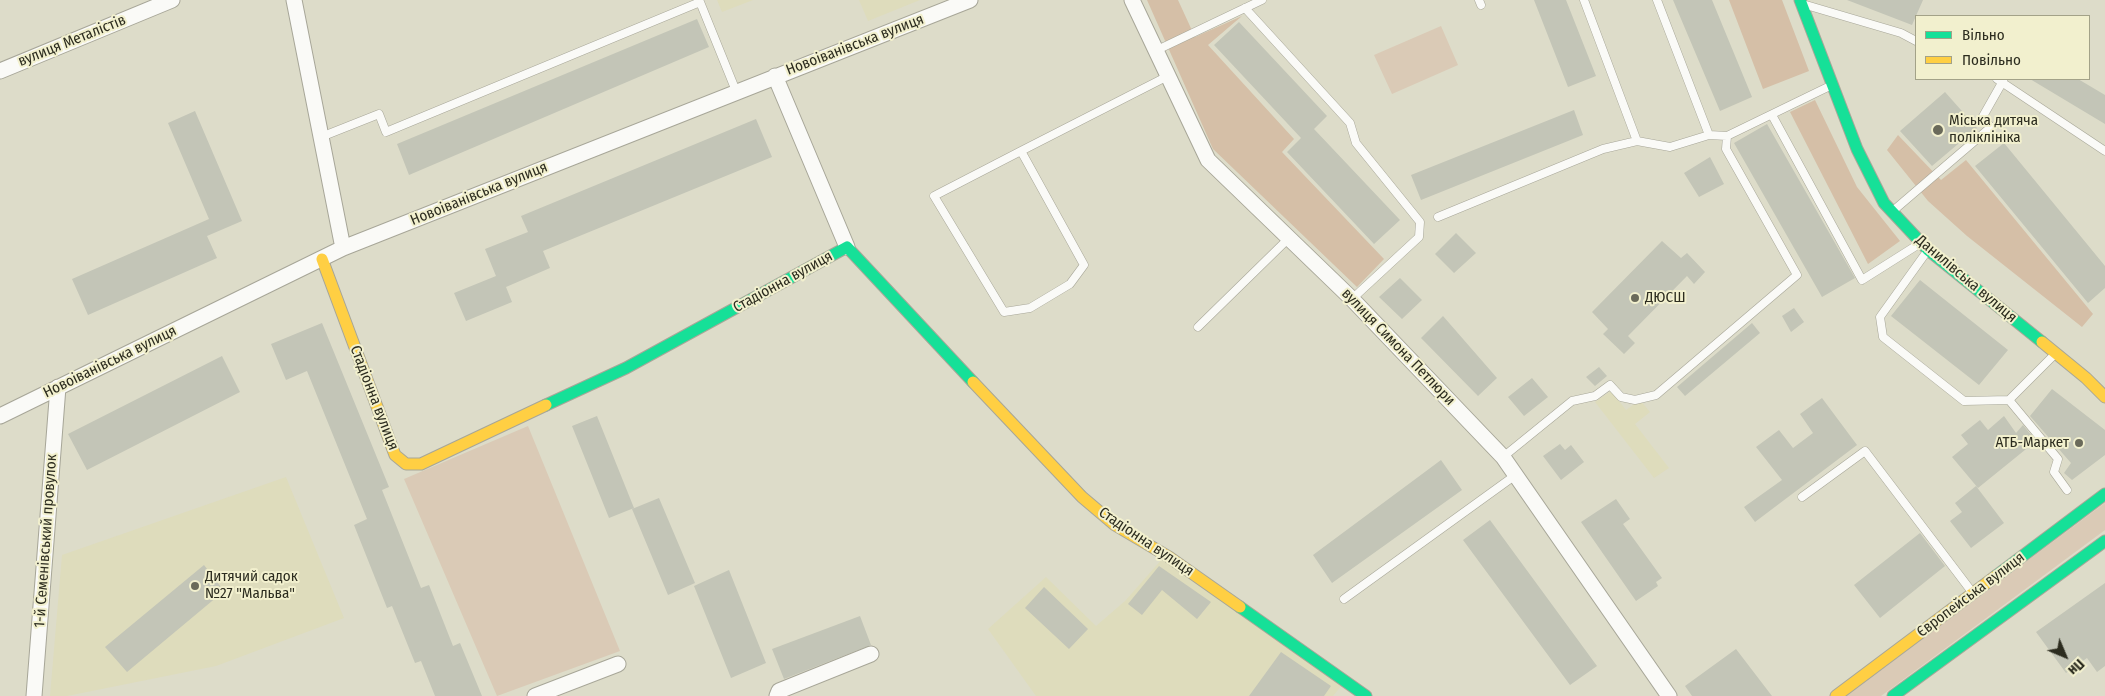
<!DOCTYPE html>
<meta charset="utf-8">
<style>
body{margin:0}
#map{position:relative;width:2105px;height:696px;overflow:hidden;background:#dddcc9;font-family:"Fira Sans Condensed",sans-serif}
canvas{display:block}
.legend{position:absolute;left:1915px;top:15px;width:175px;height:65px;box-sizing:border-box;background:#f2f0ce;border:1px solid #a3a288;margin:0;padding:6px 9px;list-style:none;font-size:15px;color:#2c2c1f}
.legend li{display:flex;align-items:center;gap:10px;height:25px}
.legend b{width:25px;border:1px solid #a3a288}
.north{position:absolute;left:2040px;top:631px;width:50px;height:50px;-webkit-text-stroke:4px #f2f0ce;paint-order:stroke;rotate:135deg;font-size:14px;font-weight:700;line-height:20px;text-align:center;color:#2c2c1f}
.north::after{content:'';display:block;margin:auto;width:18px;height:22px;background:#2c2c1f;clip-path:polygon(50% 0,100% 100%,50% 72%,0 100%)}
</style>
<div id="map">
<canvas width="2105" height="696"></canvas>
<ul class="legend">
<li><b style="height:6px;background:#16e098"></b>Вільно</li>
<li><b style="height:6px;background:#ffcf43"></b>Повільно</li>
</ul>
<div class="north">Пн</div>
</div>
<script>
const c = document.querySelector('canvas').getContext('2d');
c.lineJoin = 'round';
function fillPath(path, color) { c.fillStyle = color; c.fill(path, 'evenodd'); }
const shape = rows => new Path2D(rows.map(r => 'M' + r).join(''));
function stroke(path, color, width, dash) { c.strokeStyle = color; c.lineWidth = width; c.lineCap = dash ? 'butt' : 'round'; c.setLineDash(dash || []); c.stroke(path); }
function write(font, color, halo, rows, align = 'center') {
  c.font = font + ' "Fira Sans Condensed",sans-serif'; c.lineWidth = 4; c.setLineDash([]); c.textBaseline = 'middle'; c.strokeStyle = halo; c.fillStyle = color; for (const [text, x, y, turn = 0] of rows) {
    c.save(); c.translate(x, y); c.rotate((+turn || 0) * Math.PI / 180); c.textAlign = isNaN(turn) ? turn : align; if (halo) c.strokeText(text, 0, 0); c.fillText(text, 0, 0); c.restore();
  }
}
fillPath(shape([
 [717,0,753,0,722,12],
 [859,0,920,0,868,21],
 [1611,391,1626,410,1640,400,1650,412,1635,424,1669,468,1654,478,1595,402],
 [286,477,344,618,216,666,67,696,50,696,62,555],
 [1163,558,1342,685,1333,696,1036,696,988,629,1046,577,1096,626,1125,601]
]), '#dedcbc');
fillPath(shape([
 [1441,26,1458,65,1392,94,1374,55],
 [528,426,620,651,497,696,404,479],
 [2105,503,2105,530,1881,696,1846,696]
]), '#dacab6');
fillPath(shape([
 [1147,0,1178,0,1195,37,1242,16,1208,45,1294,139,1282,152,1384,259,1357,287,1213,149],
 [1729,0,1782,0,1809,71,1763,89],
 [1815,100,1857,187,1900,241,1868,264,1790,112],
 [1898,135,1941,180,1966,160,2093,314,2082,327,1967,236,1928,201,1887,150]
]), '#d5bfa7');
fillPath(shape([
 [1534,0,1566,0,1596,76,1568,87],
 [1673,0,1712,0,1752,97,1720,111],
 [1847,0,1923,0,1912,25],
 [697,19,709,47,409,175,397,144],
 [1239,22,1327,116,1314,129,1400,220,1374,244,1287,152,1301,138,1214,45],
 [2030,79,2078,79,2105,95,2105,124],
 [1945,92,1977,128,1932,166,1900,131],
 [1574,110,1583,135,1421,200,1411,175],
 [195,111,242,221,207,236,217,258,88,315,72,279,209,219,168,123],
 [756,119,772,157,543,251,550,268,506,287,512,302,466,321,454,293,496,276,485,249,528,232,521,216],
 [1767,124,1855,278,1822,297,1734,143],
 [2004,143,2105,266,2105,288,2088,303,1975,166],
 [1710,157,1724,184,1699,197,1684,173],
 [1456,233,1476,253,1454,273,1435,254],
 [1662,241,1681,258,1687,253,1705,272,1694,284,1687,276,1628,336,1635,343,1624,354,1603,334,1608,329,1592,312],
 [1400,278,1422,300,1402,319,1379,297],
 [1920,280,2008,350,1979,385,1891,316],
 [1794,308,1804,322,1791,332,1782,316],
 [1443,316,1497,378,1478,396,1421,338],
 [322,323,389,487,382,490,421,588,429,585,453,646,460,643,482,696,435,696,421,661,415,663,392,606,387,608,354,525,367,519,307,371,286,380,271,344],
 [1752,323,1760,333,1685,396,1677,387],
 [222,356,240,392,87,470,68,434],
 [1599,367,1607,376,1595,386,1586,377],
 [1532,378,1548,397,1524,416,1508,397],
 [2052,389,2105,430,2105,455,2072,480,2064,473,2071,463,2030,416],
 [1822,398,1857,445,1755,522,1744,507,1782,480,1756,447,1779,430,1793,448,1813,433,1800,414],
 [597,416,634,508,609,518,572,426],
 [2004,416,2016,433,2023,425,2036,441,1978,488,1952,457,1968,444,1961,435,1980,420,1988,430],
 [1560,444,1565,450,1571,445,1584,462,1561,480,1543,456],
 [1441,460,1462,490,1332,583,1313,555],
 [1976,486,2004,523,1971,548,1950,521,1962,512,1955,503],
 [659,498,695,583,668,595,632,509],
 [1616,499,1630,519,1623,524,1662,578,1656,582,1658,586,1636,601,1581,522],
 [1490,520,1597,666,1570,685,1463,540],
 [1920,533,1945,566,1880,618,1854,585],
 [204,565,224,591,127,672,105,647],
 [1159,566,1211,602,1197,619,1162,590,1142,615,1128,604],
 [729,570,766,663,731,678,694,586],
 [2105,583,2105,666,2097,672,2087,658,2066,673,2036,632],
 [1044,587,1088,629,1069,649,1025,608],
 [860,616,871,645,784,679,772,649],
 [1736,649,1772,696,1692,696,1685,686],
 [1281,652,1331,686,1324,696,1249,696]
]), '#c3c5b7');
const lane = shape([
 [1479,0,1481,5],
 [1584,0,1637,141,1670,147,1709,135,1727,136,1830,86],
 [1657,0,1709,135],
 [1806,5,1901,33,1916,41],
 [1245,8,1350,123,1356,143,1420,222,1419,237,1352,299],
 [1155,51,1262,0],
 [1997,79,2105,151],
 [1772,115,1862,280,1919,244],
 [321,137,379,114,386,132,700,2,736,91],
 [1021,151,1084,265,1070,284,1030,308,1004,312,934,196,1021,151,1166,77],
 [1894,210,1991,127,1982,118,2003,81],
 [1438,217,1603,149,1637,141],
 [1928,250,1880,317,1883,337,1964,401,2009,400,2054,355],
 [1198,327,1289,238],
 [2009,400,2058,459,2054,472,2067,490],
 [1503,457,1572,401,1595,396,1610,385,1621,397,1635,400,1656,395,1797,275,1726,149,1727,136],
 [1802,497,1865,451,1972,592],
 [1344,599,1517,474]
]);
const street = shape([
 [294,0,343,248],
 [1132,0,1208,160,1352,299,1503,457,1669,696],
 [0,71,172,0],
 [775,76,847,247],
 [0,416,343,248,970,0],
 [34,696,58,387],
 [535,696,618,664],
 [777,696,779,691,871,654]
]);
const fast = shape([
 [1800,0,1857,149,1884,203,1928,250,2042,342],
 [546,405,626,368,847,247,973,382],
 [1996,576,2105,494],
 [1240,607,1366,696],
 [1893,696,2105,541]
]);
const slow = shape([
 [322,259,395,455,406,464,421,464,546,405],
 [2042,342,2086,378,2105,397],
 [973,382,1082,497,1115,525,1169,557,1240,607],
 [1836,696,1996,576]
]);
stroke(lane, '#a7a698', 9);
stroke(street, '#a7a698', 17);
stroke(fast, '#a7a698', 13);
stroke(slow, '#a7a698', 13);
stroke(lane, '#fafaf7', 8);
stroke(street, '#fafaf7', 15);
stroke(fast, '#16e098', 11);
stroke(slow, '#ffcf43', 11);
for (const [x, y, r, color] of [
 [1938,130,6,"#6a6a5a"],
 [1635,298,5,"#6a6a5a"],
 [2079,443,5,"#6a6a5a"],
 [195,586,5,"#6a6a5a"]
]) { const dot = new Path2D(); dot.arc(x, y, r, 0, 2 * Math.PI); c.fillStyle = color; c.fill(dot); stroke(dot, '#f2f0ce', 2); }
write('15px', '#2c2c1f', '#f2f0ce', [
 ["вулиця Металістів",72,41,-22],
 ["Новоіванівська вулиця",855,45,-21],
 ["Новоіванівська вулиця",479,194,-22],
 ["Данилівська вулиця",1966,279,40],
 ["Стадіонна вулиця",783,282,-29],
 ["вулиця Симона Петлюри",1398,347,46],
 ["Новоіванівська вулиця",110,362,-26],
 ["Стадіонна вулиця",374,398,69],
 ["1-й Семенівський провулок",46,541,-86],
 ["Стадіонна вулиця",1146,542,34],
 ["Європейська вулиця",1971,595,-37]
]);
write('15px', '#2c2c1f', '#f2f0ce', [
 ["Міська дитяча",1949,121],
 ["поліклініка",1949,138],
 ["ДЮСШ",1645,298],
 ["АТБ-Маркет",2069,443,"right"],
 ["Дитячий садок",205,577],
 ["№27 \"Мальва\"",205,594]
], 'left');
</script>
